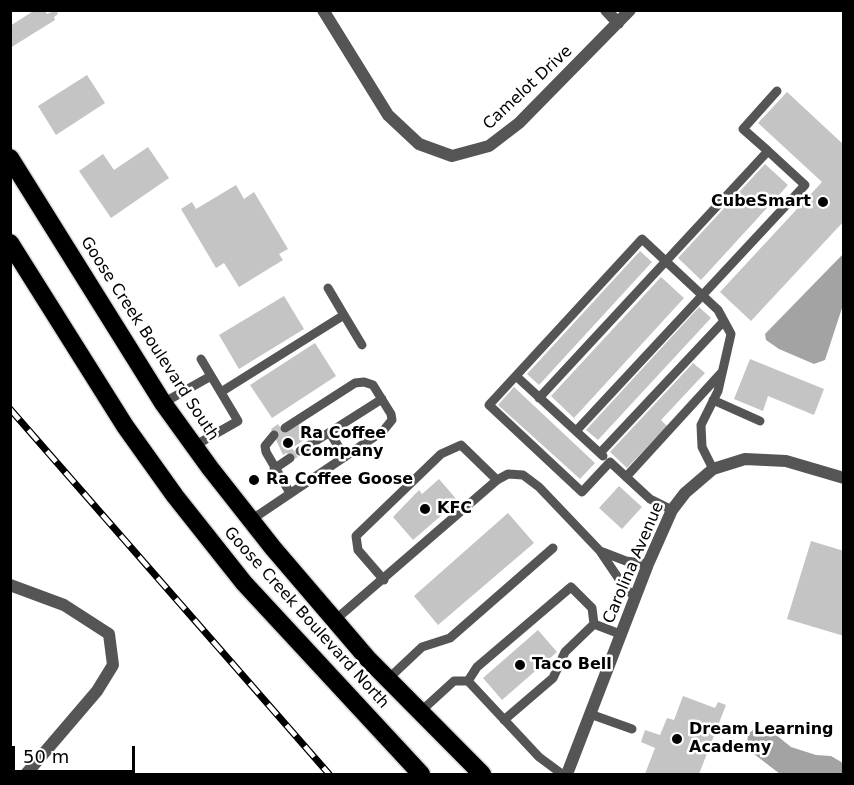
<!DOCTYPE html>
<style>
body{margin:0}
#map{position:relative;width:854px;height:785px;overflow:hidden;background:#fff;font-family:"DejaVu Sans",sans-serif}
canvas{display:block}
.frame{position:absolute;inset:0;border:12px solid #000;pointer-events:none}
.scale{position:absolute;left:12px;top:746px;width:123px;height:27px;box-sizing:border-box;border:3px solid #000;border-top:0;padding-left:8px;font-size:18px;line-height:21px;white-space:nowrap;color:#000;-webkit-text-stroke:4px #fff;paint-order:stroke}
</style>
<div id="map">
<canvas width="854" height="785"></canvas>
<div class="frame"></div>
<div class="scale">50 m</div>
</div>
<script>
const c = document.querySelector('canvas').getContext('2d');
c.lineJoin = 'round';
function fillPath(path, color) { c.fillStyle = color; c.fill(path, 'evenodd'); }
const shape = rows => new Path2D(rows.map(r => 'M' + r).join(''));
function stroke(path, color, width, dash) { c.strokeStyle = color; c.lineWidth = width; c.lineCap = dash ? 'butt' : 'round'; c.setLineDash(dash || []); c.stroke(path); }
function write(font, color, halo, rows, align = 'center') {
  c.font = font + ' "DejaVu Sans",sans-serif'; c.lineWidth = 5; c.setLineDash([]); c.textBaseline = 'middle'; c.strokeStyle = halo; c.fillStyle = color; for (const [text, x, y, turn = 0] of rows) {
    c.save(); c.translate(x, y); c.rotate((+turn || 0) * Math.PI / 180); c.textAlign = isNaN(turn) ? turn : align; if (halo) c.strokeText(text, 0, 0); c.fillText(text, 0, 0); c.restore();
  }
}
fillPath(shape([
 [843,254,843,305,825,360,814,364,779,349,766,340,765,334],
 [753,730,775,734,791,747,816,755,831,756,843,763,843,774,780,774,754,754,747,745,748,734]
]), '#a3a3a3');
fillPath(shape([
 [35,10,44,10,47,14,56,10,58,14,54,17,55,20,10,48,10,26],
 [87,75,105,103,56,135,38,106],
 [787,92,844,145,844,221,751,321,720,292,822,182,758,123],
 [148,147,169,178,111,218,79,171,103,154,114,170],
 [765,164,788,185,701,280,678,258],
 [236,185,244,199,254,192,288,249,279,254,283,260,239,287,224,263,216,268,181,209,192,202,196,209],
 [640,251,652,262,539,385,527,374],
 [661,277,684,298,574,418,551,396],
 [284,296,304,329,239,369,219,335],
 [699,307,711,318,598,440,586,430],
 [315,343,336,376,272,418,250,385],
 [750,359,824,389,814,415,768,396,763,411,734,399],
 [693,363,705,373,661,420,667,426,627,468,610,452],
 [514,387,595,463,580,479,498,405],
 [301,422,310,436,292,448,298,457,292,460,287,453,283,455,271,429,278,424,284,433],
 [439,479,458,501,413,540,393,517,419,490,422,494],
 [619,486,642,507,622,529,599,508],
 [508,513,534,543,438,625,414,596],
 [811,541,844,551,844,636,787,619],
 [538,630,557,652,502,700,483,678],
 [683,696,715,708,718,702,726,705,699,774,645,774,655,748,641,742,645,730,660,735,667,718,674,720]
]), '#c4c4c4');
const highway = shape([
 [10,158,163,403,210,468,273,548,368,659,482,774],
 [10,243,125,426,175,496,244,583,421,774]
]);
stroke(highway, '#dbdbdb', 21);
stroke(shape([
 [768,151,743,129,777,91],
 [344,315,362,345],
 [516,376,603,456],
 [221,392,344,315,328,288],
 [539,398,768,151,805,185,576,431],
 [713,400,760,421],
 [163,403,211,376],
 [330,433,345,457],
 [274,435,265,446,266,452,290,493],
 [194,446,238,421,201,359],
 [300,451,382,399],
 [600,453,724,321],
 [274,469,290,458],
 [626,477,722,372],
 [672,510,650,499,610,462,582,492,489,405,642,239,718,310,731,334,718,391,701,425,702,447,713,469],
 [251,520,383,431,392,420,391,414,373,385,364,382,355,383,285,428],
 [384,580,358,550,356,536,441,454,461,445,497,480],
 [635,597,625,588,600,551,626,561,648,564],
 [335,620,497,480,508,474,523,475,539,487,600,551],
 [388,679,422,647,450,638,553,548],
 [468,681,477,667,571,587,592,608,594,624],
 [468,681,539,757,562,774],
 [420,712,454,681,468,681],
 [590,714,632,729],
 [504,720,553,678,565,652,594,624,620,634]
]), '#555', 9);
stroke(shape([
 [323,10,388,115,419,144,452,156,489,146,519,123,630,10],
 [606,10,618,23],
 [10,585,64,605,109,634,113,665,97,691,26,774],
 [567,774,648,564,672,510,685,493,713,469,745,459,786,461,844,478]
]), '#555', 12);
stroke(highway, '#000', 18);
const rail = shape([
 [10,409,329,774]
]);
stroke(rail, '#000', 7);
stroke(rail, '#fff', 4.5, [14]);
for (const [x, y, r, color] of [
 [823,202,6,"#000"],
 [288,443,6,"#000"],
 [254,480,6,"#000"],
 [425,509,6,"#000"],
 [520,665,6,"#000"],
 [677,739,6,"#000"]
]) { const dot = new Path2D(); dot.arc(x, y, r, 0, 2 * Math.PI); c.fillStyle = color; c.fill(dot); stroke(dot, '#fff', 2); }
write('16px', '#000', '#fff', [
 ["Camelot Drive",528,88,-43],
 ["Goose Creek Boulevard South",149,339,57],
 ["Carolina Avenue",634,563,-67],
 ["Goose Creek Boulevard North",306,618,48]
]);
write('bold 16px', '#000', '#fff', [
 ["CubeSmart",811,202,"right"],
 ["Ra Coffee",300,434],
 ["Company",300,452],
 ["Ra Coffee Goose",266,480],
 ["KFC",437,509],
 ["Taco Bell",532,665],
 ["Dream Learning",689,730],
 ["Academy",689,748]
], 'left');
</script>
